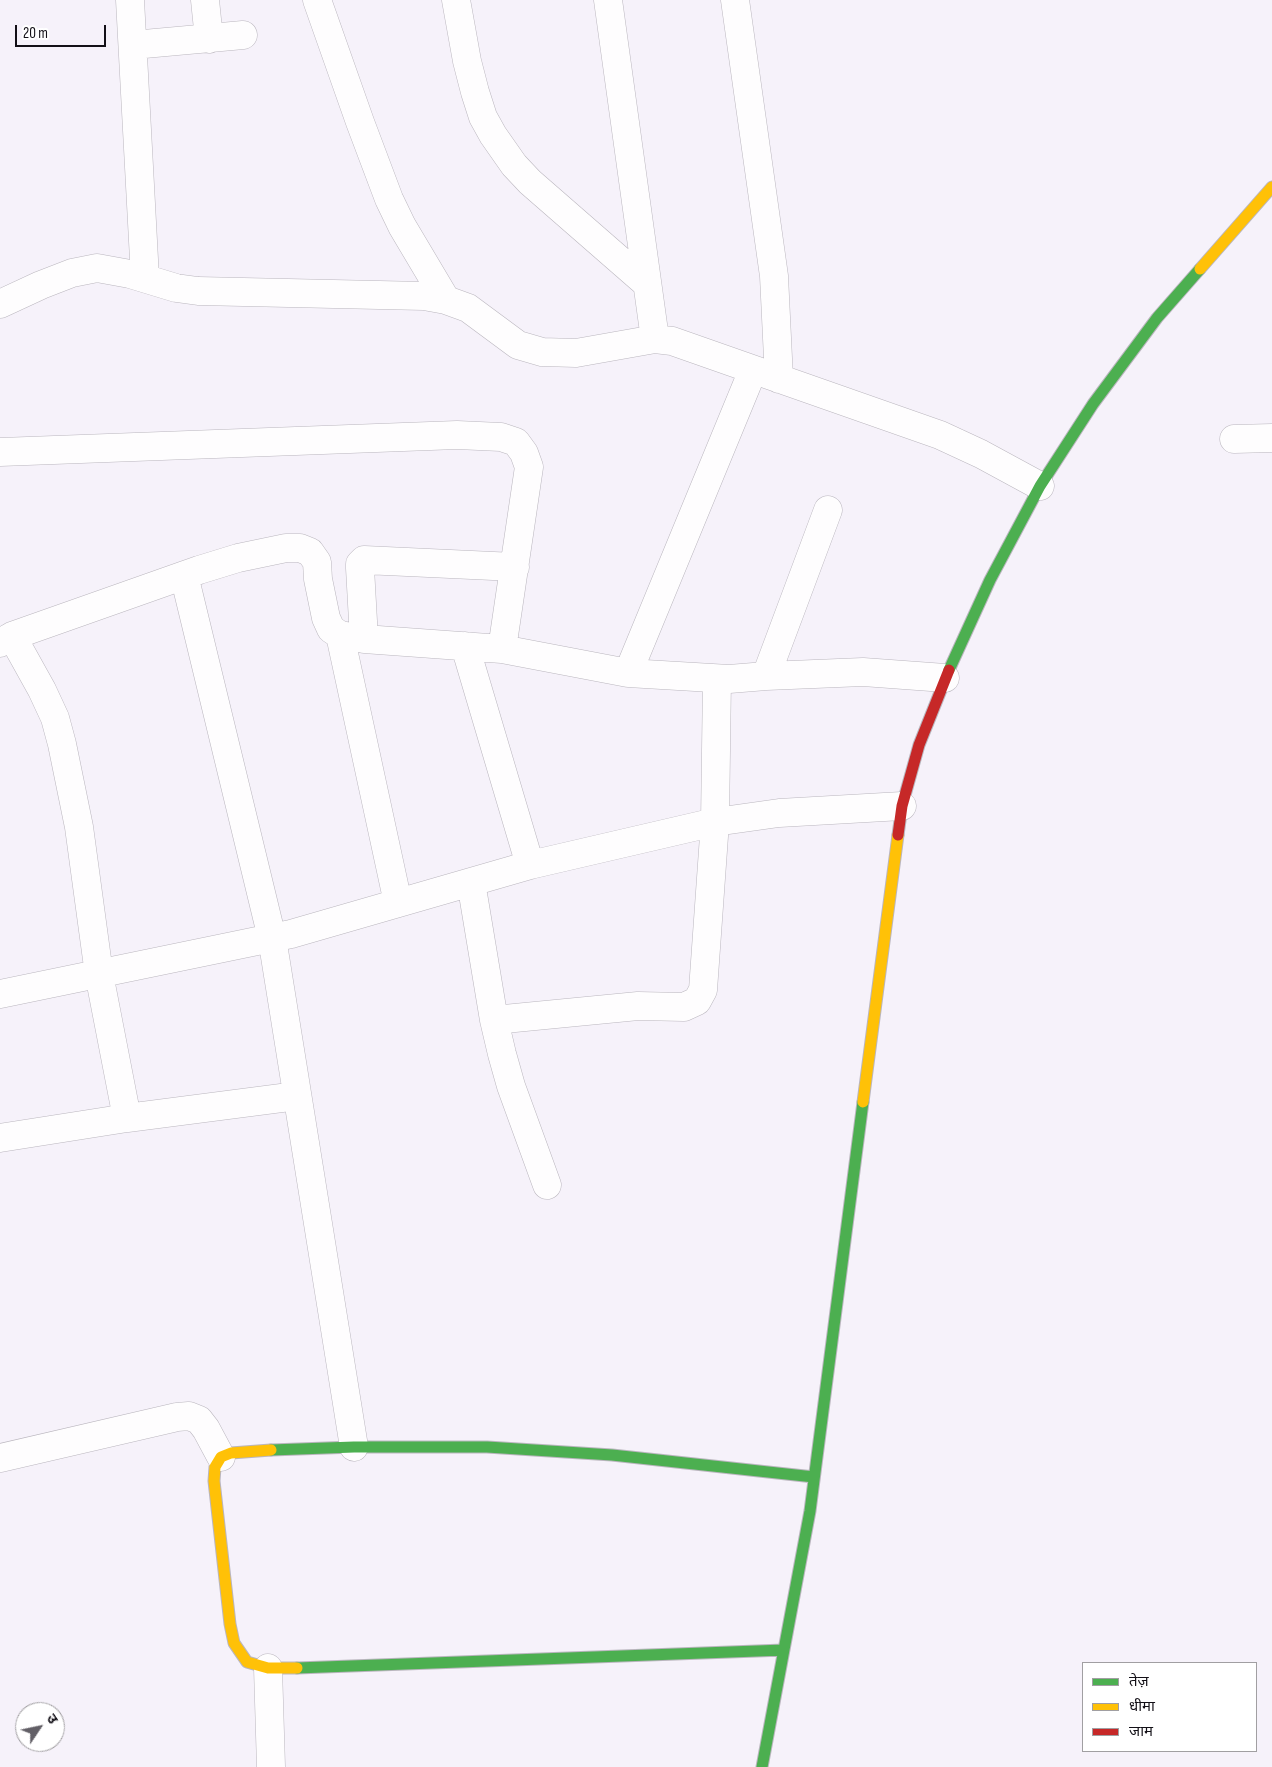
<!DOCTYPE html>
<meta charset="utf-8">
<style>
body{margin:0}
#map{position:relative;width:1272px;height:1767px;overflow:hidden;background:#f6f2fa;font-family:"Sofia Sans Condensed","Noto Sans Devanagari",sans-serif}
canvas{display:block}
.legend{position:absolute;left:1082px;top:1662px;width:175px;height:90px;box-sizing:border-box;background:#fff;border:1px solid #a19fa2;margin:0;padding:6px 9px;list-style:none;font-size:15px;color:#131017}
.legend li{display:flex;align-items:center;gap:10px;height:25px}
.legend b{width:25px;border:1px solid #a19fa2}
.north{position:absolute;left:15px;top:1702px;width:50px;height:50px;box-sizing:border-box;background:#fff;border:1px solid #a19fa2;border-radius:50%;rotate:56deg;font-size:14px;font-weight:700;line-height:20px;text-align:center;color:#131017}
.north::after{content:'';display:block;margin:auto;width:18px;height:22px;background:#625f66;clip-path:polygon(50% 0,100% 100%,50% 72%,0 100%)}
.scale{position:absolute;left:15px;top:25px;width:91px;height:22px;box-sizing:border-box;border:2px solid #131017;border-top:0;padding-left:6px;font-size:15px;line-height:18px;white-space:nowrap;color:#131017;-webkit-text-stroke:4px #fff;paint-order:stroke}
</style>
<div id="map">
<canvas width="1272" height="1767"></canvas>
<ul class="legend">
<li><b style="height:6px;background:#4caf50"></b>तेज़</li>
<li><b style="height:6px;background:#ffc107"></b>धीमा</li>
<li><b style="height:6px;background:#c62828"></b>जाम</li>
</ul>
<div class="north">उ</div>
<div class="scale">20 m</div>
</div>
<script>
const c = document.querySelector('canvas').getContext('2d');
c.lineJoin = 'round';
const shape = rows => new Path2D(rows.map(r => 'M' + r).join(''));
function stroke(path, color, width, dash) { c.strokeStyle = color; c.lineWidth = width; c.lineCap = dash ? 'butt' : 'round'; c.setLineDash(dash || []); c.stroke(path); }
const street = shape([
 [130,0,145,278],
 [205,0,209,39],
 [317,0,360,122,389,199,402,226,446,300],
 [456,0,467,61,475,92,483,117,493,135,514,165,530,182,647,284],
 [608,0,655,339],
 [735,0,774,276,779,379],
 [133,45,243,35],
 [0,304,41,285,72,273,97,268,130,274,176,288,198,291,424,296,446,300,468,308,518,345,542,352,576,353,655,339,672,341,940,435,981,454,1040,486],
 [1234,439,1272,438],
 [0,452,457,435,501,437,516,442,524,453,529,467,502,649],
 [184,575,272,938,354,1447],
 [340,635,398,903],
 [12,636,42,690,55,718,62,744,79,827,99,974,127,1118],
 [364,639,360,568,360,564,364,560,515,567],
 [0,643,12,636,199,570,238,558,286,548,300,548,310,552,317,562,318,579,326,618,331,629,340,635,364,639,502,649,628,673,729,679,766,676,863,672,945,678],
 [465,646,530,865],
 [628,673,753,370],
 [766,676,828,510],
 [471,882,494,1020,502,1054,511,1086,547,1185],
 [0,994,291,934,530,865,715,822,779,813,902,806],
 [494,1020,638,1006,684,1007,697,1001,703,990,715,822,717,679],
 [0,1138,127,1118,297,1096],
 [0,1458,177,1417,189,1416,199,1420,206,1429,221,1457],
 [268,1668,271,1767]
]);
const fast = shape([
 [949,670,990,580,1040,486,1093,404,1157,318,1200,269],
 [271,1450,354,1447,487,1447,612,1455,814,1477],
 [297,1668,784,1650],
 [762,1767,810,1511,863,1102]
]);
const slow = shape([
 [1200,269,1272,187],
 [863,1102,898,835],
 [271,1450,231,1453,221,1457,215,1467,214,1481,230,1624,234,1643,247,1662,268,1668,297,1668]
]);
const jam = shape([
 [898,835,902,806,919,745,949,670]
]);
stroke(street, '#bab6be', 29);
stroke(fast, '#bab6be', 13);
stroke(slow, '#bab6be', 13);
stroke(jam, '#bab6be', 13);
stroke(street, '#fefdfe', 28);
stroke(fast, '#4caf50', 11);
stroke(slow, '#ffc107', 11);
stroke(jam, '#c62828', 11);
</script>
